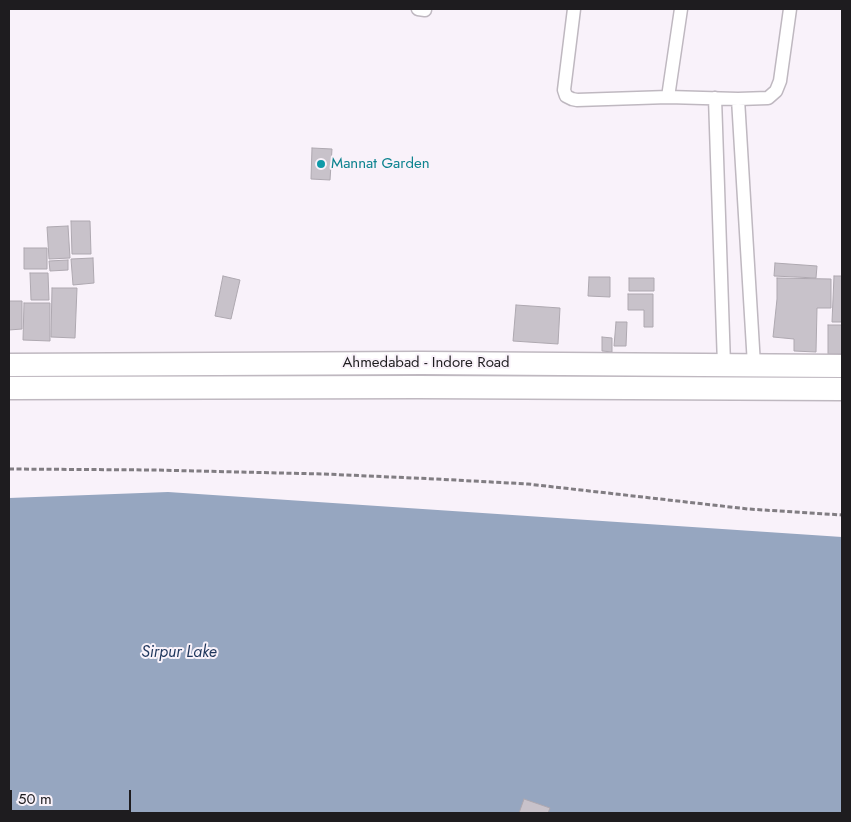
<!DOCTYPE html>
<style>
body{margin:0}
#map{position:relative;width:851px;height:822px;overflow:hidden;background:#f9f2fa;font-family:Jost,sans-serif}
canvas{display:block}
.frame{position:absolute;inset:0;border:10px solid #1e1c1f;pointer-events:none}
.scale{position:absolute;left:10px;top:790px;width:121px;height:22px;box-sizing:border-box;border:2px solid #1e1c1f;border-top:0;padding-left:6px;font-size:15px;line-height:18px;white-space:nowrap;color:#1e1c1f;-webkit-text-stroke:4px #f9f2fa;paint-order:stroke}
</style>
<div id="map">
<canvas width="851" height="822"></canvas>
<div class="frame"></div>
<div class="scale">50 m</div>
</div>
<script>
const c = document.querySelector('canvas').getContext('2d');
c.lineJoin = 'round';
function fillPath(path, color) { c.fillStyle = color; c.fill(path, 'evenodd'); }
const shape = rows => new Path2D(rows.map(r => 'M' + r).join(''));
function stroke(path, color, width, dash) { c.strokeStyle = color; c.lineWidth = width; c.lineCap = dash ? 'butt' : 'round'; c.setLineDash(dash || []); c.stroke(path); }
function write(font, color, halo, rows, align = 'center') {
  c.font = font + ' Jost,sans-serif'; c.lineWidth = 4; c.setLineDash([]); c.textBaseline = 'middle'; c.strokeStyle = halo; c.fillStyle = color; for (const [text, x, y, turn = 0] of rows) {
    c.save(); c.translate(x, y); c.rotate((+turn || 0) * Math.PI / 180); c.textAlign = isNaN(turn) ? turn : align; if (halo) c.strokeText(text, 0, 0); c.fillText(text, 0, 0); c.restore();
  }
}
fillPath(shape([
 [168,492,842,537,842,813,9,813,9,498]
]), '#96a6c0');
const building = shape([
 [312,148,332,149,330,180,311,179,312,148],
 [71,221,90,221,91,254,72,254,71,221],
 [68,226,70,258,49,259,47,227,68,226],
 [24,248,47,248,47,269,24,269,24,248],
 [93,258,94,283,73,285,71,259,93,258],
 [68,260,68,270,50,271,49,261,68,260],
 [775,263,817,266,816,278,774,276,775,263],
 [30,273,48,273,49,300,31,300,30,273],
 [223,276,240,280,231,319,215,316,223,276],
 [834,276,842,276,842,322,832,322,834,276],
 [589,277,610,277,610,297,588,296,589,277],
 [629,278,654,278,654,291,629,291,629,278],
 [777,278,831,279,831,308,817,308,816,352,794,351,794,339,773,337,777,299,777,278],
 [52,288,77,288,75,338,51,337,52,288],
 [628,294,653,294,653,327,644,327,644,310,628,310,628,294],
 [9,301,22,301,22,329,9,330,9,301],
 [24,303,50,303,50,341,23,340,24,303],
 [516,305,560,308,558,344,513,341,516,305],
 [616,322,627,322,626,346,614,346,616,322],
 [828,325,842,325,842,354,828,354,828,325],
 [602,337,612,338,612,352,602,351,602,337],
 [524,799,550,808,548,813,519,813,524,799]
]);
fillPath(building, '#c8c2ca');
stroke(building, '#aea8b0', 1);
const street = shape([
 [418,9,425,10],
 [574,9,564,90,566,96,572,99,577,100,668,97,738,99,768,98,776,91,780,81,790,9],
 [668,97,681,9],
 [715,98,724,365],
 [738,99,754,365]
]);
const highway = shape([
 [9,365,422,363,842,366],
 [9,388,417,387,842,389]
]);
stroke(street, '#bfb8c0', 15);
stroke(highway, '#bfb8c0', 25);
stroke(shape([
 [9,469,155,470,323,474,436,479,528,484,748,509,842,515]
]), '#817d82', 3, [5, 2.5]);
stroke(street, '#fff', 12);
stroke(highway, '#fff', 22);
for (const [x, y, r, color] of [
 [321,164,5,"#0f9aa8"]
]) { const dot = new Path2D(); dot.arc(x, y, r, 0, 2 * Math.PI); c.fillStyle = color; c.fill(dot); stroke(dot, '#f9f2fa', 2); }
write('15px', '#0d838f', '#f9f2fa', [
 ["Mannat Garden",331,164]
], 'left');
write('15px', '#1e1c1f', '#f9f2fa', [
 ["Ahmedabad - Indore Road",426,363]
]);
write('italic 16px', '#1f365c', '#f9f2fa', [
 ["Sirpur Lake",179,653]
]);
</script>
